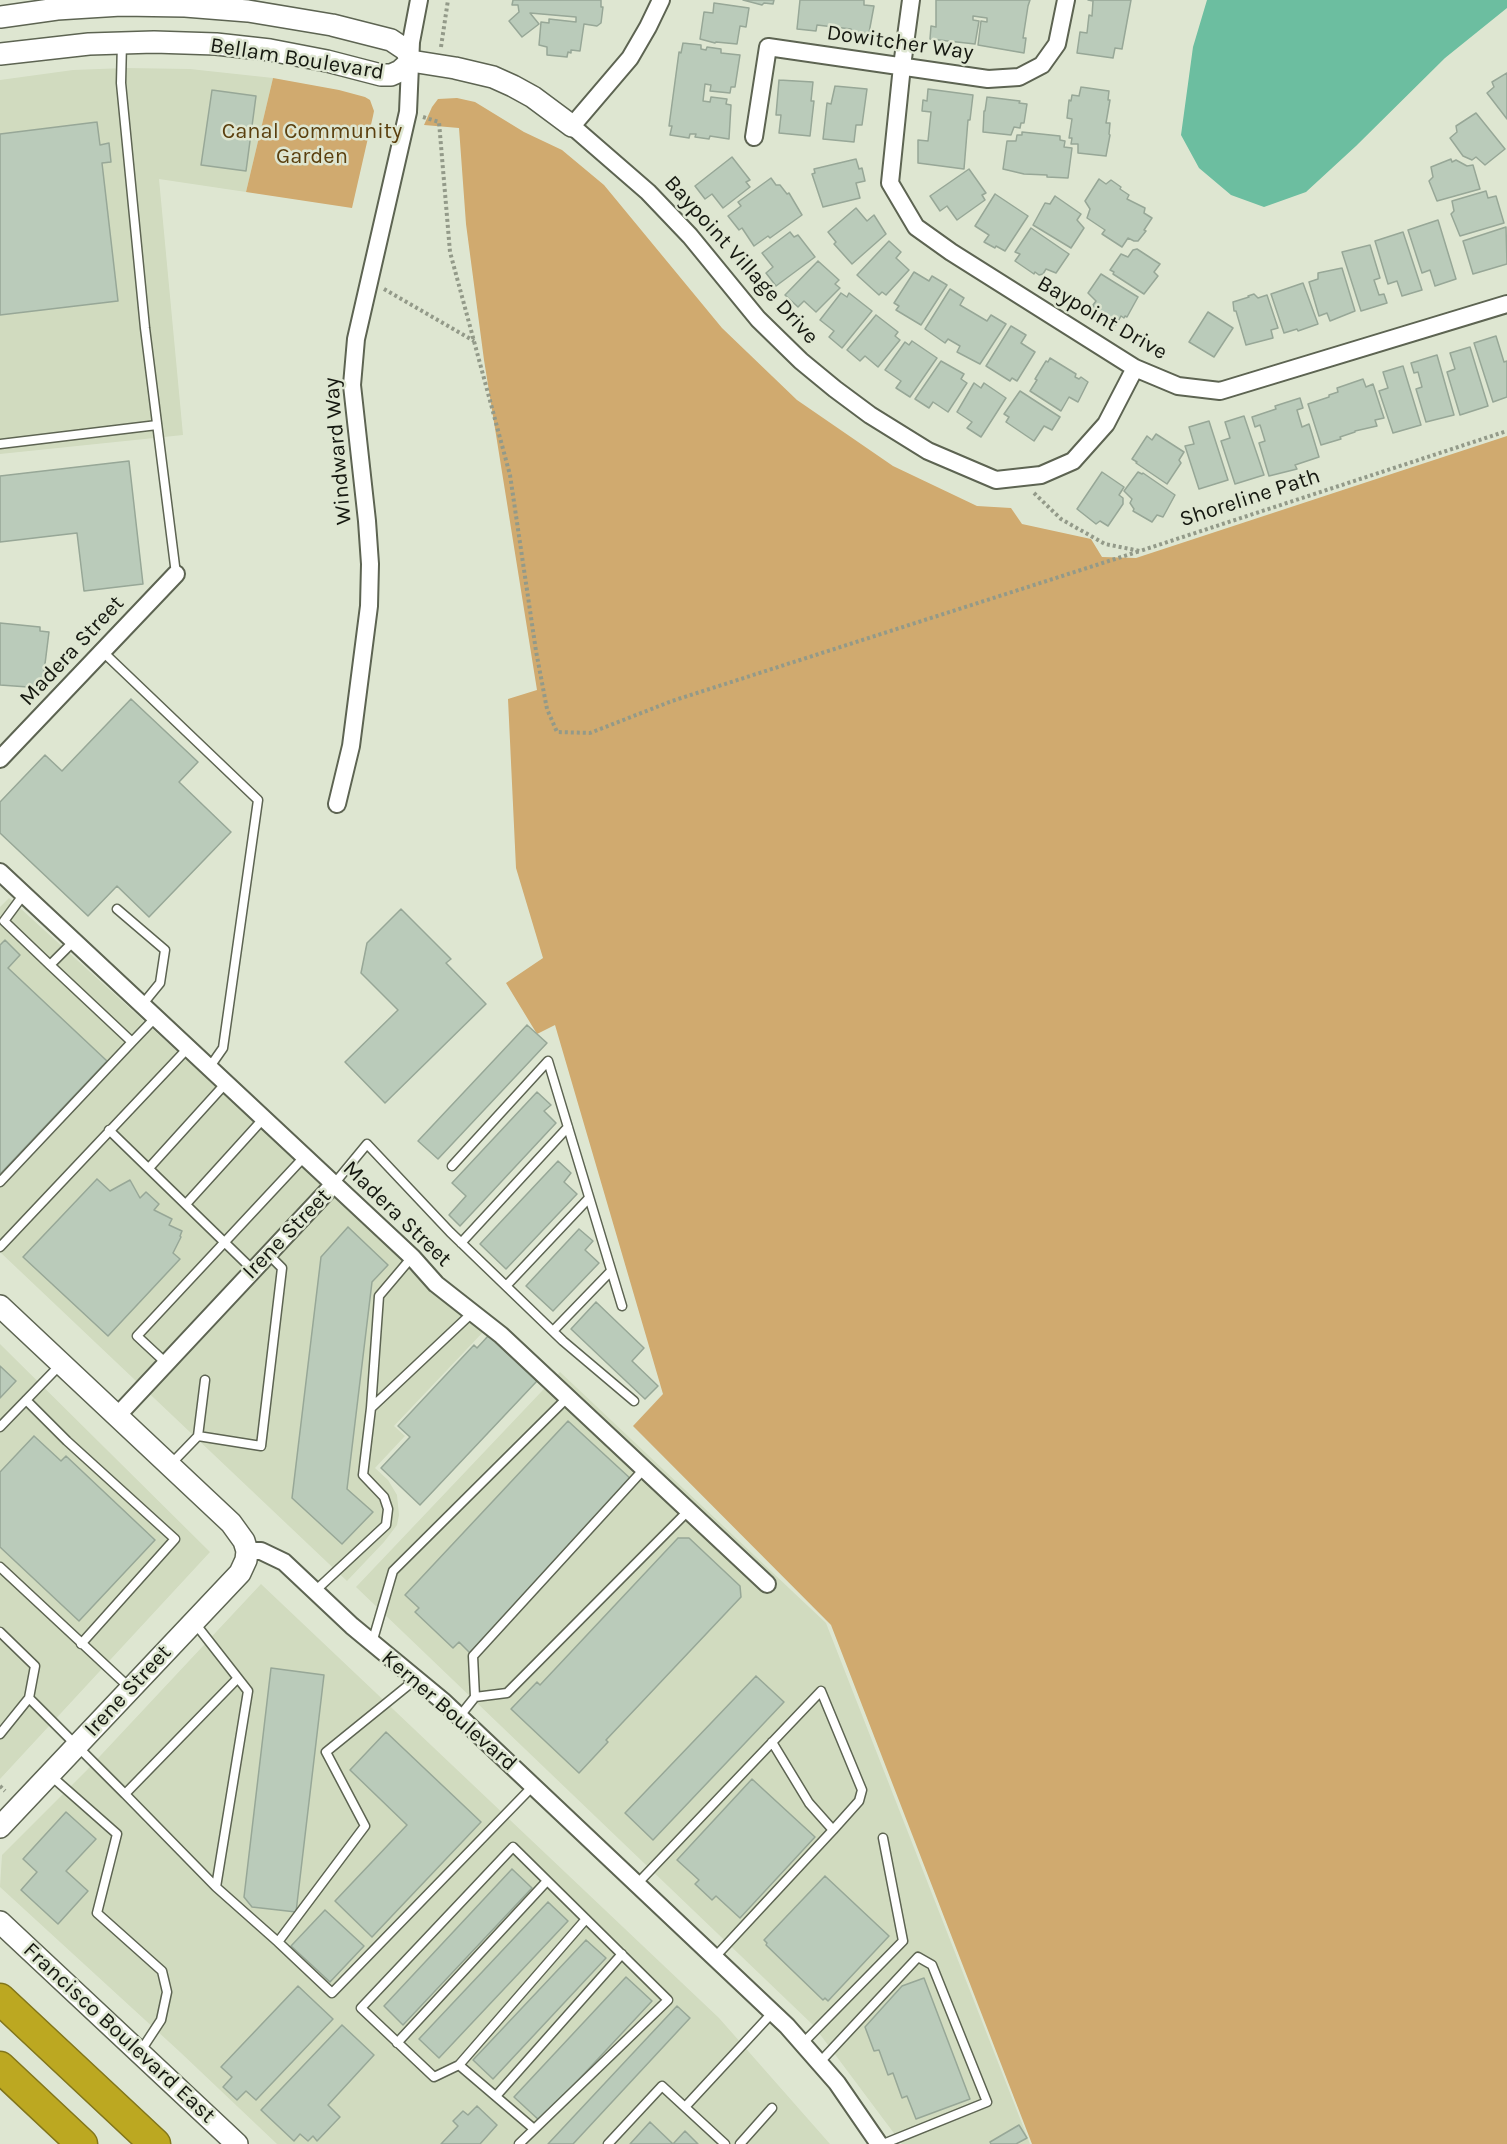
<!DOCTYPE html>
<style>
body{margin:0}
canvas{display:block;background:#dee6d1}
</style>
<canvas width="1507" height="2144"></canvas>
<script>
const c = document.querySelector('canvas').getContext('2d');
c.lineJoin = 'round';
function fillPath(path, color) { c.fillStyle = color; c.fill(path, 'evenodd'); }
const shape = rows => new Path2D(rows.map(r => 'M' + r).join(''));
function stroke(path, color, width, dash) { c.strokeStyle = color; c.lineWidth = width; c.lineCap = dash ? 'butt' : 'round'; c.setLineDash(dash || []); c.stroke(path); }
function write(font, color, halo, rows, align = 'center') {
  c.font = font + ' Karla,sans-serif'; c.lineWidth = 5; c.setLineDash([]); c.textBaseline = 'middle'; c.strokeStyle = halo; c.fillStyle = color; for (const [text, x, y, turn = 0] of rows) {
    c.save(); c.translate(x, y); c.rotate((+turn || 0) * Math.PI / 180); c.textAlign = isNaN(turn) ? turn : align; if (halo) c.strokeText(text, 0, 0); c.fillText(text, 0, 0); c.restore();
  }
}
fillPath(shape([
 [125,68,190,69,273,78,246,192,159,179,183,435,0,454,0,80,73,70],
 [9,898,484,1331,394,1426,405,1436,375,1468,388,1480,397,1495,399,1515,397,1525,384,1542,347,1581,0,1252,0,907],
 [0,1344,210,1552,0,1779],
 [560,1372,826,1623,1030,2144,902,2144,813,2025,356,1587],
 [261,1584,719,2018,830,2144,277,2144,180,2052,0,1887,2,1855,87,1770]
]), '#d1dbbf');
fillPath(shape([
 [273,78,339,90,365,97,370,100,374,111,373,116,352,208,246,192],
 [457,98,475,102,524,132,562,150,604,185,722,328,797,400,893,466,977,506,1011,508,1022,524,1091,539,1102,557,1136,558,1507,436,1507,2144,1032,2144,831,1625,633,1426,663,1394,555,1025,537,1034,506,983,543,958,516,868,508,699,537,690,484,360,466,224,459,128,424,125,432,107,438,99]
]), '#d0aa6f');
fillPath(shape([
 [1207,0,1507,0,1507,8,1445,58,1356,146,1306,192,1264,207,1231,195,1199,168,1181,135,1193,47]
]), '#6cbea0');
const building = shape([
 [513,0,601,0,601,7,603,7,601,23,597,26,584,24,580,51,571,50,571,53,568,52,567,57,547,55,547,47,539,45,541,22,549,23,549,19,576,22,576,17,530,13,539,24,522,37,509,21,519,12,518,5,512,5,513,0],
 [743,0,774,0,773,4,764,3,762,5,743,0],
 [800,0,864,0,864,5,874,6,868,38,854,38,854,37,850,36,851,29,817,25,816,31,797,29,800,0],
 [936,0,1030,0,1028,6,1023,38,1026,38,1024,53,978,45,981,21,987,22,987,18,973,16,973,20,979,21,975,44,930,39,931,26,936,27,936,0],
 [1088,0,1131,0,1122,49,1115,48,1113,58,1077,53,1080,32,1087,33,1089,15,1092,16,1093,1,1088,0],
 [714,3,749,8,746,27,740,26,737,44,716,42,715,43,700,39,704,12,713,13,714,3],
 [683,43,701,45,701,49,706,50,707,47,721,49,721,53,740,55,735,87,731,87,730,93,710,91,711,85,705,84,703,101,710,102,711,97,727,99,726,104,731,105,729,139,710,136,709,139,695,137,696,134,690,134,689,138,670,135,672,126,669,126,679,52,681,53,683,43],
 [1507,73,1507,119,1487,93,1494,87,1492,82,1507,73],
 [779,80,813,82,811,101,814,101,810,136,779,133,781,115,776,115,779,80],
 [835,86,867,89,862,125,856,125,854,142,823,139,827,103,831,104,835,86],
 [1081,87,1109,91,1108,100,1110,100,1106,123,1110,123,1109,134,1110,135,1106,156,1078,153,1078,144,1071,144,1072,138,1069,138,1072,119,1067,118,1069,100,1071,101,1072,95,1079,96,1081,87],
 [928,89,973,95,970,120,968,120,964,169,918,163,918,140,928,141,931,112,922,111,923,100,927,101,928,89],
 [212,90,256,96,246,171,201,165,212,90],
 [987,97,1020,101,1019,103,1027,104,1024,123,1021,123,1020,128,1014,127,1011,135,983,132,984,111,985,111,987,97],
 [1476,113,1505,149,1485,165,1476,157,1472,160,1463,156,1450,138,1457,132,1456,126,1476,113],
 [97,122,100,145,109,143,111,162,102,163,118,301,0,315,0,134,97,122],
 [1022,132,1060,136,1060,140,1065,141,1064,147,1072,148,1068,178,1047,177,1047,175,1024,174,1003,169,1007,141,1016,141,1017,135,1022,135,1022,132],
 [732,157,750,180,746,182,750,187,723,208,712,194,705,199,695,186,732,157],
 [856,159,859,169,862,168,865,181,856,183,860,198,823,207,812,174,815,173,814,169,856,159],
 [1451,159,1452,162,1456,160,1467,166,1473,165,1480,189,1437,201,1429,181,1433,177,1431,167,1451,159],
 [969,169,986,193,982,195,985,200,957,220,947,206,940,211,930,196,969,169],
 [771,178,776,185,780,185,787,194,789,193,802,215,770,238,768,236,754,246,742,228,739,230,728,216,741,206,738,202,771,178],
 [1099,179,1106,184,1111,180,1121,187,1120,189,1129,195,1127,199,1145,208,1144,213,1152,218,1144,230,1146,231,1138,241,1134,241,1128,238,1122,247,1102,234,1105,230,1087,218,1090,209,1085,201,1099,179],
 [1486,191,1488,198,1496,196,1504,223,1460,236,1451,214,1454,211,1452,201,1486,191],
 [995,194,1028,216,1005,251,996,246,995,248,984,242,989,235,975,226,995,194],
 [1055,196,1081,214,1077,220,1084,228,1071,248,1033,225,1045,203,1050,204,1055,196],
 [856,208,867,221,874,215,886,234,852,264,834,244,836,242,828,232,856,208],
 [1438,220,1456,279,1435,286,1430,270,1422,273,1408,230,1438,220],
 [1506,227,1507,264,1473,274,1463,241,1506,227],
 [1031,228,1069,254,1056,273,1046,269,1043,274,1039,275,1035,272,1034,274,1015,261,1020,254,1015,252,1031,228],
 [790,232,794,237,798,235,815,257,776,286,766,273,773,267,762,253,790,232],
 [1403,232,1422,290,1402,296,1397,281,1388,284,1375,241,1403,232],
 [889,241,901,252,896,258,909,270,886,295,882,292,879,295,857,275,889,241],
 [1370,245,1380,278,1374,280,1379,295,1384,294,1387,303,1361,311,1342,252,1370,245],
 [1137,249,1160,264,1154,272,1158,276,1144,294,1113,274,1114,272,1110,270,1121,254,1128,257,1133,250,1137,249],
 [818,261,839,280,835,284,840,288,816,312,804,301,798,307,785,295,818,261],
 [1342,268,1355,311,1330,321,1327,313,1319,316,1309,282,1318,279,1318,273,1342,268],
 [914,272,929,281,932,276,947,285,921,325,896,310,899,306,894,303,914,272],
 [1101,274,1138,297,1127,317,1125,316,1124,318,1121,316,1116,325,1096,314,1093,305,1096,301,1088,293,1101,274],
 [1303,283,1318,324,1298,331,1297,329,1284,333,1271,294,1303,283],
 [950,289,964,298,960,305,987,321,991,315,1006,324,980,364,957,352,960,346,948,339,945,343,925,329,950,289],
 [841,293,847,297,849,293,872,311,842,348,829,337,834,331,820,320,841,293],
 [1254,294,1258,298,1267,295,1278,328,1271,330,1273,338,1246,345,1236,311,1234,311,1233,302,1249,297,1248,296,1254,294],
 [1208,312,1233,328,1214,357,1189,342,1208,312],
 [876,315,898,332,895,336,900,340,878,367,865,356,860,361,847,350,876,315],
 [1011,326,1026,335,1021,343,1035,352,1017,381,1012,378,1010,381,986,366,1011,326],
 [1496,336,1504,362,1507,361,1507,397,1493,402,1474,343,1496,336],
 [912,341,937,358,910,397,896,388,901,381,885,370,905,342,909,345,912,341],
 [1470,347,1488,406,1460,415,1447,372,1455,369,1450,353,1470,347],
 [1437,355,1454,415,1426,422,1416,389,1422,387,1418,372,1414,373,1411,363,1437,355],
 [1050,358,1076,374,1075,377,1079,379,1081,377,1088,382,1078,402,1069,397,1061,411,1030,391,1037,380,1035,379,1046,361,1048,362,1050,358],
 [941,361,964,374,961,379,967,383,948,412,933,402,929,408,915,399,941,361],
 [1403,366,1421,425,1393,433,1379,391,1388,388,1383,372,1403,366],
 [1363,379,1366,387,1373,384,1384,418,1375,420,1377,426,1355,431,1355,432,1340,437,1341,439,1321,445,1308,404,1329,397,1329,395,1338,392,1337,388,1363,379],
 [974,383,981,388,984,383,1006,398,981,437,967,428,972,422,957,412,974,383],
 [1020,391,1060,417,1052,430,1044,426,1034,441,1006,422,1009,417,1004,414,1020,391],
 [1300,398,1303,408,1297,410,1302,427,1309,424,1319,457,1295,465,1297,469,1269,476,1259,443,1265,441,1260,425,1255,427,1252,417,1276,409,1275,406,1300,398],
 [1244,416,1264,475,1235,484,1221,441,1230,438,1225,422,1244,416],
 [1209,421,1228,480,1199,489,1185,446,1194,444,1189,427,1209,421],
 [1156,434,1184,452,1179,460,1181,463,1167,484,1136,463,1137,462,1132,459,1147,436,1152,440,1156,434],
 [129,461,143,584,84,591,77,533,0,542,0,476,129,461],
 [1102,472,1124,487,1119,495,1123,498,1123,504,1108,526,1100,521,1096,524,1077,509,1102,472],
 [1138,472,1142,474,1143,473,1175,495,1163,517,1157,515,1152,522,1133,511,1134,509,1130,503,1132,499,1124,491,1138,472],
 [0,623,40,627,40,631,49,632,42,688,0,685,0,623],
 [131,699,198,762,179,782,231,832,149,917,117,886,88,916,0,833,0,802,45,755,62,771,131,699],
 [401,909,451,959,446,963,486,1004,385,1103,345,1062,398,1010,361,973,367,943,401,909],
 [5,940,20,955,8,968,107,1061,0,1174,0,945,5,940],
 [527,1025,547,1043,438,1159,418,1141,527,1025],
 [537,1092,551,1105,544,1111,556,1123,460,1226,449,1215,466,1196,452,1183,537,1092],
 [558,1161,571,1173,564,1182,577,1194,506,1269,480,1244,558,1161],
 [97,1179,110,1191,130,1180,140,1198,146,1192,159,1204,154,1210,172,1219,169,1225,182,1231,180,1236,181,1237,173,1253,180,1259,108,1336,23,1257,97,1179],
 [348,1227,388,1265,372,1282,347,1489,373,1512,342,1544,292,1498,321,1257,348,1227],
 [579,1229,593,1241,585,1250,599,1263,553,1311,526,1286,579,1229],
 [596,1302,644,1348,632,1361,658,1386,645,1399,571,1329,596,1302],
 [489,1335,537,1381,420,1505,381,1468,410,1437,398,1426,474,1345,477,1348,489,1335],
 [0,1366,16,1381,0,1398,0,1366],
 [568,1421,632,1480,470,1653,459,1642,453,1648,415,1612,419,1608,405,1595,568,1421],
 [34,1436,61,1461,66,1456,155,1540,79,1621,0,1547,0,1472,34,1436],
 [678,1538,689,1538,740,1586,741,1597,606,1740,608,1742,579,1773,511,1709,537,1682,540,1685,678,1538],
 [271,1668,324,1675,296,1912,252,1907,244,1897,271,1668],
 [756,1676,784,1702,653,1840,625,1813,756,1676],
 [386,1732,481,1822,372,1937,335,1901,407,1825,350,1770,386,1732],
 [752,1779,815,1837,740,1918,716,1896,712,1900,695,1884,699,1880,677,1860,752,1779],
 [66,1812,96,1839,66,1871,88,1891,58,1924,21,1890,37,1872,23,1859,66,1812],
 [512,1869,532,1888,403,2025,384,2006,512,1869],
 [825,1876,889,1936,828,2001,825,1998,823,2000,766,1945,767,1943,764,1940,825,1876],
 [548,1902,568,1921,439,2058,419,2039,548,1902],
 [325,1910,364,1946,330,1982,291,1946,325,1910],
 [586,1940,606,1958,493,2079,473,2060,586,1940],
 [626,1977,652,2001,540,2121,514,2097,626,1977],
 [924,1978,970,2099,916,2119,907,2096,902,2098,893,2073,888,2075,879,2050,874,2051,865,2027,902,1986,924,1978],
 [298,1986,333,2019,256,2100,246,2091,237,2100,223,2087,232,2077,221,2067,298,1986],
 [677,2006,690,2018,573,2144,548,2144,677,2006],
 [342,2025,374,2055,328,2105,340,2117,317,2141,313,2136,308,2141,300,2134,294,2141,261,2110,342,2025],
 [477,2106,497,2125,480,2144,441,2144,458,2126,453,2121,463,2111,468,2115,477,2106],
 [650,2122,673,2144,685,2131,698,2144,630,2144,650,2122],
 [1019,2125,1027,2138,1016,2144,991,2144,990,2142,1019,2125]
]);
fillPath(building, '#bacbba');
stroke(building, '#97a797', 1.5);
const service = shape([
 [122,42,121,83,145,328,176,574],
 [0,444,157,425],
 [102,651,258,800,223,1048,209,1068],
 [24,894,4,921,50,965,132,1042,155,1018],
 [117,909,165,950,160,983,142,1005],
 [50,965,74,941],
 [109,1130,253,1270],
 [452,1166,548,1061,622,1306],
 [149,1168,226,1083],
 [0,1182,132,1042],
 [334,1184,367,1144,450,1232,563,1341,634,1401],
 [186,1204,264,1118],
 [461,1243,568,1127],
 [0,1247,188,1048],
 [506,1286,589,1198],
 [553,1331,611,1271],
 [166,1363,137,1336,305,1156],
 [26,1400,67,1441,175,1539,81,1644],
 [371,1408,379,1296,412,1257],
 [0,1427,61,1364],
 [198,1436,261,1446,282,1268,268,1254],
 [170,1465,198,1436,205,1380],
 [0,1567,131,1689],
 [315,1591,386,1525,388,1509,384,1497,363,1475,371,1408,472,1313],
 [194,1622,248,1691,216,1887,278,1942,365,1826,326,1752,416,1679],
 [0,1632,35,1666,29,1698,0,1734],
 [372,1643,393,1571,568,1397],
 [475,1697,507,1693,689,1510],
 [29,1698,125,1794,238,1678],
 [459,1717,475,1697,473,1656,644,1469],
 [50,1775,117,1834,97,1913,162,1971,167,1992,161,2020,140,2052],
 [125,1794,216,1887],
 [637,1884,821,1691,862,1790,859,1801,833,1830],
 [278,1942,332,1993,533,1786],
 [715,1957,833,1830,809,1803,772,1742],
 [397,2043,547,1881],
 [803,2043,903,1941,883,1838],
 [820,2062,918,1957,932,1965,987,2102,883,2144],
 [459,2065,586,1919],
 [496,2096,622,1954],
 [685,2107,773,2012],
 [519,2144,668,2000,513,1847,361,2008,434,2077,459,2065,534,2129],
 [608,2144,662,2086,725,2144],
 [740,2144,772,2108]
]);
const minor = shape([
 [661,0,648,27,630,58,572,126,648,192,690,236,758,319,801,361,835,389,870,415,928,451,996,480,1041,475,1073,461,1106,424,1135,368],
 [911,0,902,66,890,183,916,227,951,252,1135,368,1178,386,1220,391,1507,304],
 [754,137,768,47,988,79,1019,77,1042,65,1057,44,1066,0],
 [0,759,176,574],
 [337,804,351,746,369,606,370,564,367,521,352,385,356,339,408,112,411,42,419,0],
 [0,872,412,1257,436,1284,501,1335,767,1584],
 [117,1416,334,1184],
 [247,1551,261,1551,284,1562,352,1626,444,1702,551,1803,787,2026,837,2083,879,2144]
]);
const tertiary = shape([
 [0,17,57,9,121,5,185,6,248,11,332,25,391,40,406,50,411,61],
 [0,54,89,44,154,42,216,44,270,50,327,61,381,75,391,75,400,71,411,61],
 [411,61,455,68,493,77,513,86,533,97,572,126],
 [0,1306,231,1523,244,1541,247,1551,246,1560,240,1573,0,1827],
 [0,1922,237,2144]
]);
const motorway = shape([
 [0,1999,155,2144],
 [0,2067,82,2144]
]);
stroke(service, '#5d6452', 11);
stroke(minor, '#5d6452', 20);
stroke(tertiary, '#5d6452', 24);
stroke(motorway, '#82761b', 33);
stroke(shape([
 [441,47,448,0],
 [423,117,439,122,450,252,510,475,536,651,547,709,557,732,590,733,672,701,1140,551],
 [384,289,474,341],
 [1034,493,1061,519,1105,544,1140,551,1507,431],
 [0,1786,5,1791]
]), '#939a89', 4, [3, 3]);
stroke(service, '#fff', 8);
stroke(minor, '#fff', 16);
stroke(tertiary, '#fff', 21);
stroke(motorway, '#bca821', 30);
write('22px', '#151810', '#dee6d1', [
 ["Dowitcher Way",900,43,8],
 ["Bellam Boulevard",297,59,9],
 ["Baypoint Village Drive",741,260,48],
 ["Baypoint Drive",1102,318,30],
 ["Windward Way",338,451,-95],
 ["Shoreline Path",1250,498,-18],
 ["Madera Street",72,651,-47],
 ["Madera Street",397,1214,44],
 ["Irene Street",287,1234,-46],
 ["Irene Street",128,1691,-47],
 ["Kerner Boulevard",449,1711,41],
 ["Francisco Boulevard East",119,2033,43]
]);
write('22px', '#5a3f0e', '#dee6d1', [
 ["Canal Community",312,132],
 ["Garden",312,157]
]);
</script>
